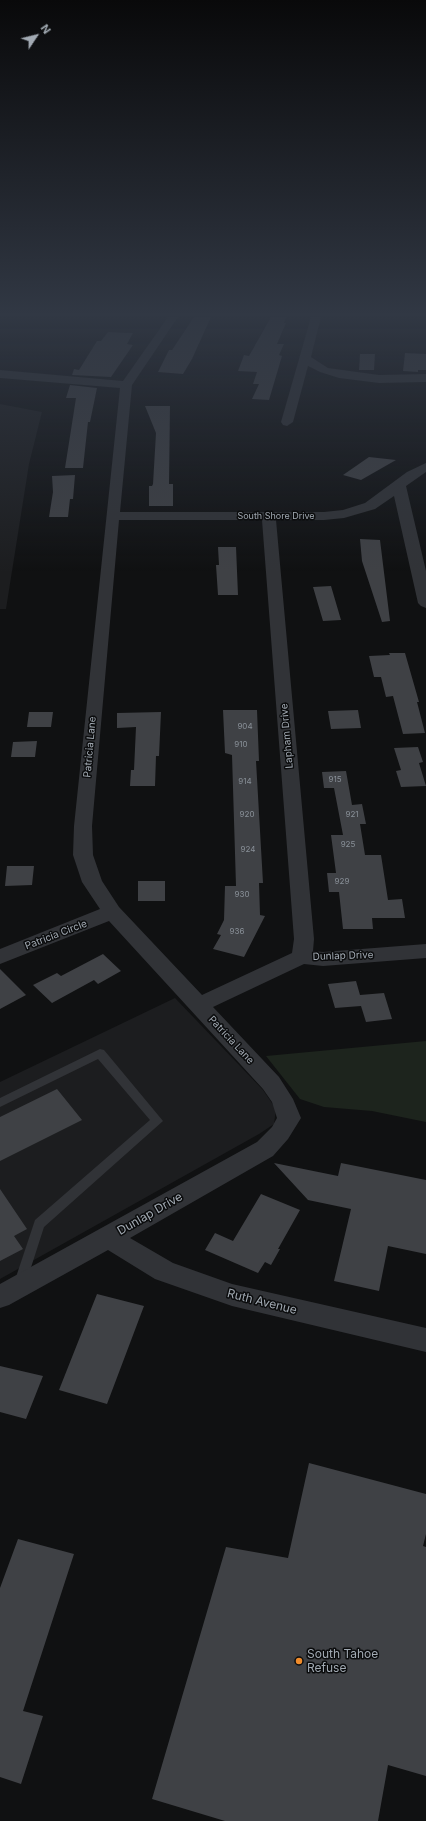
<!DOCTYPE html>
<style>
body{margin:0}
#map{position:relative;width:426px;height:1821px;overflow:hidden;background:#101112;font-family:Inter,sans-serif}
canvas{display:block}
.north{position:absolute;left:16px;top:16px;width:40px;height:40px;-webkit-text-stroke:3px #0b0c0d;paint-order:stroke;rotate:55deg;font-size:11px;font-weight:700;line-height:16px;text-align:center;color:#a2aab3}
.north::after{content:'';display:block;margin:auto;width:14px;height:18px;background:#a2aab3;clip-path:polygon(50% 0,100% 100%,50% 72%,0 100%)}
</style>
<div id="map">
<canvas width="426" height="1821"></canvas>
<div class="north">N</div>
</div>
<script>
const c = document.querySelector('canvas').getContext('2d');
c.lineJoin = 'round';
function fillPath(path, color) { c.fillStyle = color; c.fill(path, 'evenodd'); }
const shape = rows => new Path2D(rows.map(r => 'M' + r).join(''));
function stroke(path, color, width, dash) { c.strokeStyle = color; c.lineWidth = width; c.lineCap = dash ? 'butt' : 'round'; c.setLineDash(dash || []); c.stroke(path); }
function write(font, color, halo, rows, align = 'center') {
  c.font = font + ' Inter,sans-serif'; c.lineWidth = 3; c.setLineDash([]); c.textBaseline = 'middle'; c.strokeStyle = halo; c.fillStyle = color; for (const [text, x, y, turn = 0] of rows) {
    c.save(); c.translate(x, y); c.rotate((+turn || 0) * Math.PI / 180); c.textAlign = isNaN(turn) ? turn : align; if (halo) c.strokeText(text, 0, 0); c.fillText(text, 0, 0); c.restore();
  }
}
fillPath(shape([
 [0,404,42,412,29,464,6,609,0,609],
 [175,998,263,1090,276,1109,274,1124,259,1134,0,1279,0,1082]
]), '#1c1d1f');
fillPath(shape([
 [426,1041,426,1122,372,1111,324,1107,300,1099,266,1056]
]), '#1d241d');
fillPath(shape([
 [194,317,211,317,192,359,183,374,158,372,169,350,172,350],
 [271,317,286,317,284,323,286,323,277,344,284,344,279,355,282,356,269,400,252,399,259,384,253,384,257,372,238,371,244,355,249,356],
 [108,332,133,333,127,344,133,345,111,377,72,375,74,369,79,370,97,341,101,341],
 [405,353,426,354,426,370,418,370,418,372,403,371],
 [360,354,375,354,374,370,359,370],
 [70,385,97,388,90,422,88,422,83,468,65,468,76,398,66,398],
 [145,406,170,406,169,484,173,484,173,506,149,506,149,486,152,486,153,484,156,433],
 [369,457,396,460,361,480,343,475],
 [75,475,73,499,70,499,68,517,49,517,53,492,52,476],
 [360,539,380,540,390,621,382,622,362,561],
 [218,547,236,547,238,595,218,595,216,565,219,565],
 [331,586,341,620,323,621,313,587],
 [389,653,405,653,419,702,417,702,425,733,403,734,393,696,386,697,381,677,374,677,369,656,390,655],
 [223,710,257,710,259,761,256,761,263,883,259,883,260,915,265,916,244,957,213,949,221,935,217,934,224,920,225,886,236,886,232,755,225,753],
 [358,710,361,728,331,729,328,711],
 [29,712,53,712,51,727,27,727],
 [161,712,159,756,156,756,155,786,130,786,131,770,134,770,136,727,117,728,117,713],
 [37,741,35,757,11,757,13,742],
 [418,747,423,762,419,763,426,786,401,787,396,771,401,770,394,748],
 [346,771,352,805,362,804,366,824,360,824,365,855,381,855,388,900,402,899,405,918,372,918,373,929,343,929,339,892,329,892,327,873,336,873,331,835,343,835,334,788,324,788,322,772],
 [7,866,34,866,32,885,5,886],
 [138,881,165,881,165,901,138,901],
 [103,954,121,971,98,984,94,980,52,1003,33,985,57,973,61,976],
 [0,969,26,995,0,1009],
 [356,981,360,995,384,993,392,1019,366,1022,361,1006,335,1008,328,984],
 [57,1089,82,1120,0,1161,0,1117],
 [274,1163,338,1176,341,1163,426,1180,426,1254,388,1246,379,1291,334,1281,351,1209,308,1200],
 [0,1189,27,1229,14,1236,23,1249,0,1261],
 [261,1194,300,1210,278,1249,280,1249,271,1265,265,1262,258,1273,205,1250,215,1233,233,1241],
 [97,1294,144,1306,107,1404,59,1390],
 [0,1366,43,1376,26,1419,0,1412],
 [309,1463,426,1494,426,1534,423,1546,426,1547,426,1776,388,1765,378,1821,225,1821,152,1799,226,1547,288,1558],
 [18,1539,74,1554,23,1711,43,1716,21,1784,0,1777,0,1588]
]), '#3f4145');
fillPath(shape([
 [100,1049,104,1050,163,1121,44,1227,26,1283,25,1287,20,1289,15,1287,14,1283,35,1220,150,1120,98,1059,0,1107,0,1098,100,1049]
]), '#313337');
fillPath(shape([
 [168,317,178,317,132,385,120,512,324,512,343,510,365,503,407,472,426,463,426,472,406,486,426,571,426,608,421,606,418,603,394,496,375,509,344,518,324,520,276,520,314,939,313,951,323,952,426,944,426,958,323,966,304,964,213,1007,279,1077,293,1099,301,1118,288,1139,273,1156,130,1238,173,1263,232,1284,426,1328,426,1352,232,1306,155,1279,108,1250,9,1305,0,1308,0,1284,257,1142,272,1127,277,1118,272,1102,263,1089,109,921,0,964,0,949,100,909,82,882,73,855,74,826,120,388,0,378,0,370,123,381,168,317],
 [119,520,262,520,294,939,292,953,202,995,119,907,102,881,93,855,92,826,119,520],
 [311,317,321,317,311,357,328,368,379,375,426,374,426,382,379,383,339,378,320,372,308,366,293,422,287,426,283,425,281,422,311,317]
]), '#313337');
const sky = c.createLinearGradient(0, 0, 0, 572);
sky.addColorStop(0, '#09090a');
sky.addColorStop(0.55, '#313844');
sky.addColorStop(1, '#31384400');
c.fillStyle = sky;
c.fillRect(0, 0, 426, 572);
for (const [x, y, r, color] of [
 [299,1661,4,"#f08b2a"]
]) { const dot = new Path2D(); dot.arc(x, y, r, 0, 2 * Math.PI); c.fillStyle = color; c.fill(dot); stroke(dot, '#0b0c0d', 1.5); }
write('8px', '#899098', null, [
 ["904",245,727],
 ["910",241,745],
 ["915",335,780],
 ["914",245,782],
 ["920",247,815],
 ["921",352,815],
 ["925",348,845],
 ["924",248,850],
 ["929",342,882],
 ["930",242,895],
 ["936",237,932]
]);
write('9px', '#a2aab3', '#0b0c0d', [
 ["South Shore Drive",276,516]
]);
write('10px', '#a2aab3', '#0b0c0d', [
 ["Lapham Drive",287,736,-95],
 ["Patricia Lane",90,747,-85],
 ["Patricia Circle",56,935,-21],
 ["Dunlap Drive",343,956,-2],
 ["Patricia Lane",231,1040,47]
]);
write('12px', '#a2aab3', '#0b0c0d', [
 ["Dunlap Drive",150,1214,-30],
 ["Ruth Avenue",262,1302,14]
]);
write('12px', '#a2aab3', '#0b0c0d', [
 ["South Tahoe",307,1654],
 ["Refuse",307,1668]
], 'left');
</script>
